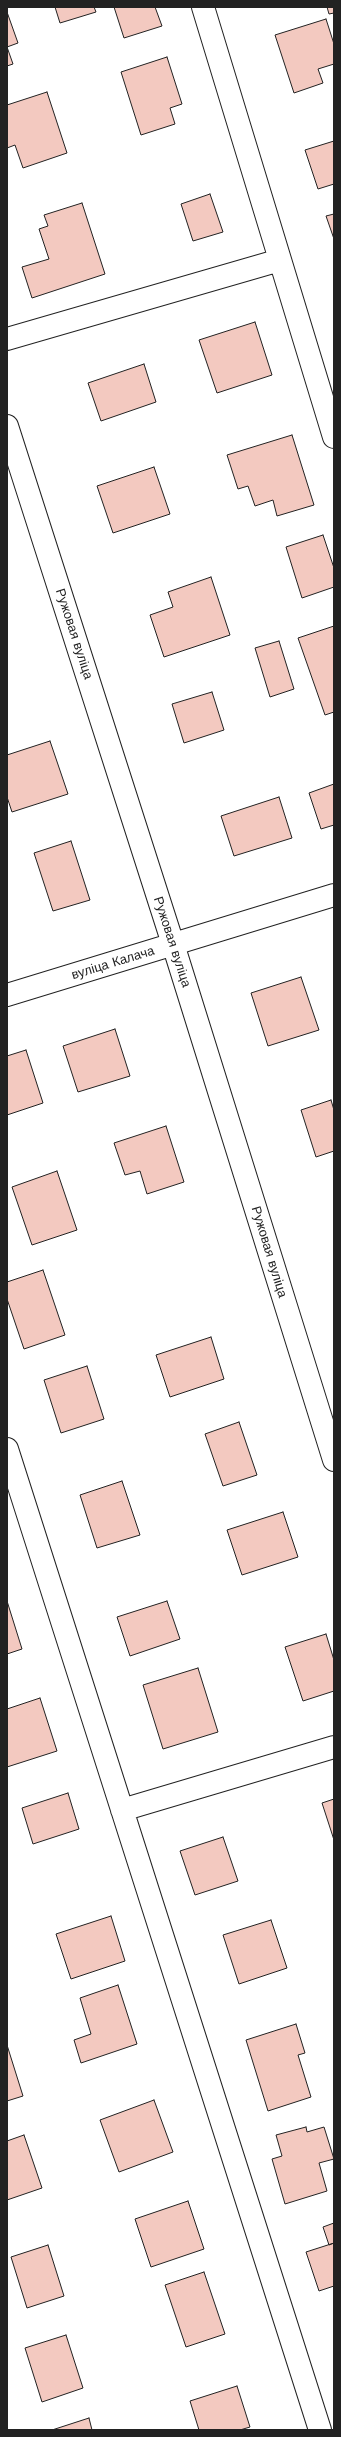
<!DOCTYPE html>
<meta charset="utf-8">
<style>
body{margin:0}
#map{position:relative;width:341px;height:2437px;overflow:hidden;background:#fff;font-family:"Work Sans",sans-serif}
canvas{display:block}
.frame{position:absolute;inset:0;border:8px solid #222;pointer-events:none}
</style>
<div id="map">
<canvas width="341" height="2437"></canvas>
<div class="frame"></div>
</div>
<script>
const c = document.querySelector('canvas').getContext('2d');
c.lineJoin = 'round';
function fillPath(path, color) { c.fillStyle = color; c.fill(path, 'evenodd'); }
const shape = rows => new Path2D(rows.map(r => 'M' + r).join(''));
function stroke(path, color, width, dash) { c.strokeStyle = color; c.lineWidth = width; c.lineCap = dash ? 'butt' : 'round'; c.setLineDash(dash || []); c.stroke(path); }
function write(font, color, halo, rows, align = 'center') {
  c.font = font + ' "Work Sans",sans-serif'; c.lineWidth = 3; c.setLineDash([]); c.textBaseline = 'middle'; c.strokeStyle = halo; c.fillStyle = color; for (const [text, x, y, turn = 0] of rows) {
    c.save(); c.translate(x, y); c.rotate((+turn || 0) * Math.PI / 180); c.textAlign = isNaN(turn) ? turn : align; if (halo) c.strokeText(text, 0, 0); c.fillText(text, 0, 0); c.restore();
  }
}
const building = shape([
 [55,7,94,7,96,12,60,23,55,7],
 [114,7,155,7,162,26,124,38,114,7],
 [327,7,334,7,334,13,329,14,327,7],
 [7,12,18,43,7,47,13,64,7,66,7,12],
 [326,19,334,44,334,64,318,69,323,83,294,93,275,35,326,19],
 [167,57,182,104,170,108,175,124,141,135,121,72,167,57],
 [47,92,67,153,23,168,15,145,7,148,7,105,47,92],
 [334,141,334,184,318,189,305,150,334,141],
 [210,194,223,232,193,241,181,204,210,194],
 [82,203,105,274,32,298,22,267,49,259,39,229,48,226,44,215,82,203],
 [334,214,334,239,326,216,334,214],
 [255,322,272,375,217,393,199,340,255,322],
 [144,364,156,402,101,421,88,383,144,364],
 [292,435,314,505,277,516,273,500,255,506,248,486,238,489,227,455,292,435],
 [154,467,170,514,113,533,97,486,154,467],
 [323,535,334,568,334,587,302,598,286,547,323,535],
 [211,577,230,635,164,657,150,615,173,607,168,592,211,577],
 [334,626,334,712,325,715,298,638,334,626],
 [279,641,294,689,270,697,255,648,279,641],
 [212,692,224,730,184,743,172,704,212,692],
 [50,741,68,794,12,812,7,797,7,755,50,741],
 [334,784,334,825,321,829,309,793,334,784],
 [279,797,292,838,234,856,221,816,279,797],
 [71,841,90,900,53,911,34,853,71,841],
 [301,977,319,1030,268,1046,251,993,301,977],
 [115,1029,130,1076,78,1092,63,1046,115,1029],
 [26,1050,43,1103,7,1115,7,1056,26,1050],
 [331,1100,334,1110,334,1151,316,1157,301,1110,331,1100],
 [166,1126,184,1182,147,1194,140,1171,125,1175,114,1143,166,1126],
 [57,1171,77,1230,32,1245,12,1187,57,1171],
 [43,1270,65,1335,24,1349,7,1299,7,1282,43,1270],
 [211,1337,224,1379,170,1397,156,1355,211,1337],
 [87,1366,104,1419,61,1433,44,1380,87,1366],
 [239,1422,257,1475,223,1486,205,1434,239,1422],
 [122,1481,140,1535,97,1548,80,1495,122,1481],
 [283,1512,298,1557,242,1575,227,1530,283,1512],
 [7,1601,22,1649,7,1654,7,1601],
 [167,1601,180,1639,130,1656,117,1617,167,1601],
 [326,1634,334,1660,334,1691,303,1701,285,1647,326,1634],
 [198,1668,218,1732,163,1749,143,1685,198,1668],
 [40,1698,57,1751,7,1767,7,1709,40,1698],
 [68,1793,79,1829,33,1844,22,1808,68,1793],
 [334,1799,334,1840,322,1803,334,1799],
 [223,1837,238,1881,195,1895,180,1851,223,1837],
 [111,1916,125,1961,71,1979,56,1934,111,1916],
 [271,1920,287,1968,239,1984,223,1935,271,1920],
 [118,1985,137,2044,81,2063,74,2040,91,2034,80,1998,118,1985],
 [296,2024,305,2053,298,2055,311,2097,268,2111,246,2040,296,2024],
 [7,2045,23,2096,7,2101,7,2045],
 [154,2100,173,2152,119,2172,100,2120,154,2100],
 [306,2127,307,2132,324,2127,334,2159,319,2163,327,2191,285,2204,272,2159,282,2156,276,2135,306,2127],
 [24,2135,42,2188,7,2200,7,2141,24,2135],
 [188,2201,204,2249,151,2267,135,2219,188,2201],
 [334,2223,334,2243,329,2245,323,2227,334,2223],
 [334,2243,334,2286,319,2291,306,2252,334,2243],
 [48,2245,64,2296,27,2308,11,2257,48,2245],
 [204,2272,225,2334,186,2347,165,2285,204,2272],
 [66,2335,83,2388,42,2402,25,2348,66,2335],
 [237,2386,250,2427,240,2430,199,2430,190,2401,237,2386],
 [89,2418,92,2430,52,2430,89,2418]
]);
fillPath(building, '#f3c9c0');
stroke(building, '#222', 1);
const street = shape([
 [203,7,334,437],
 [7,339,280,260],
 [7,426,173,944,334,1460],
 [7,995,334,895],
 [7,1449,320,2430],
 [122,1810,334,1747]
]);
stroke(street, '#222', 24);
stroke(street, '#fff', 22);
write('13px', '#222', '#fff', [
 ["Ружовая вуліца",74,634,72],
 ["Ружовая вуліца",172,942,72],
 ["вуліца Калача",113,963,-17],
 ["Ружовая вуліца",269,1252,73]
]);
</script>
